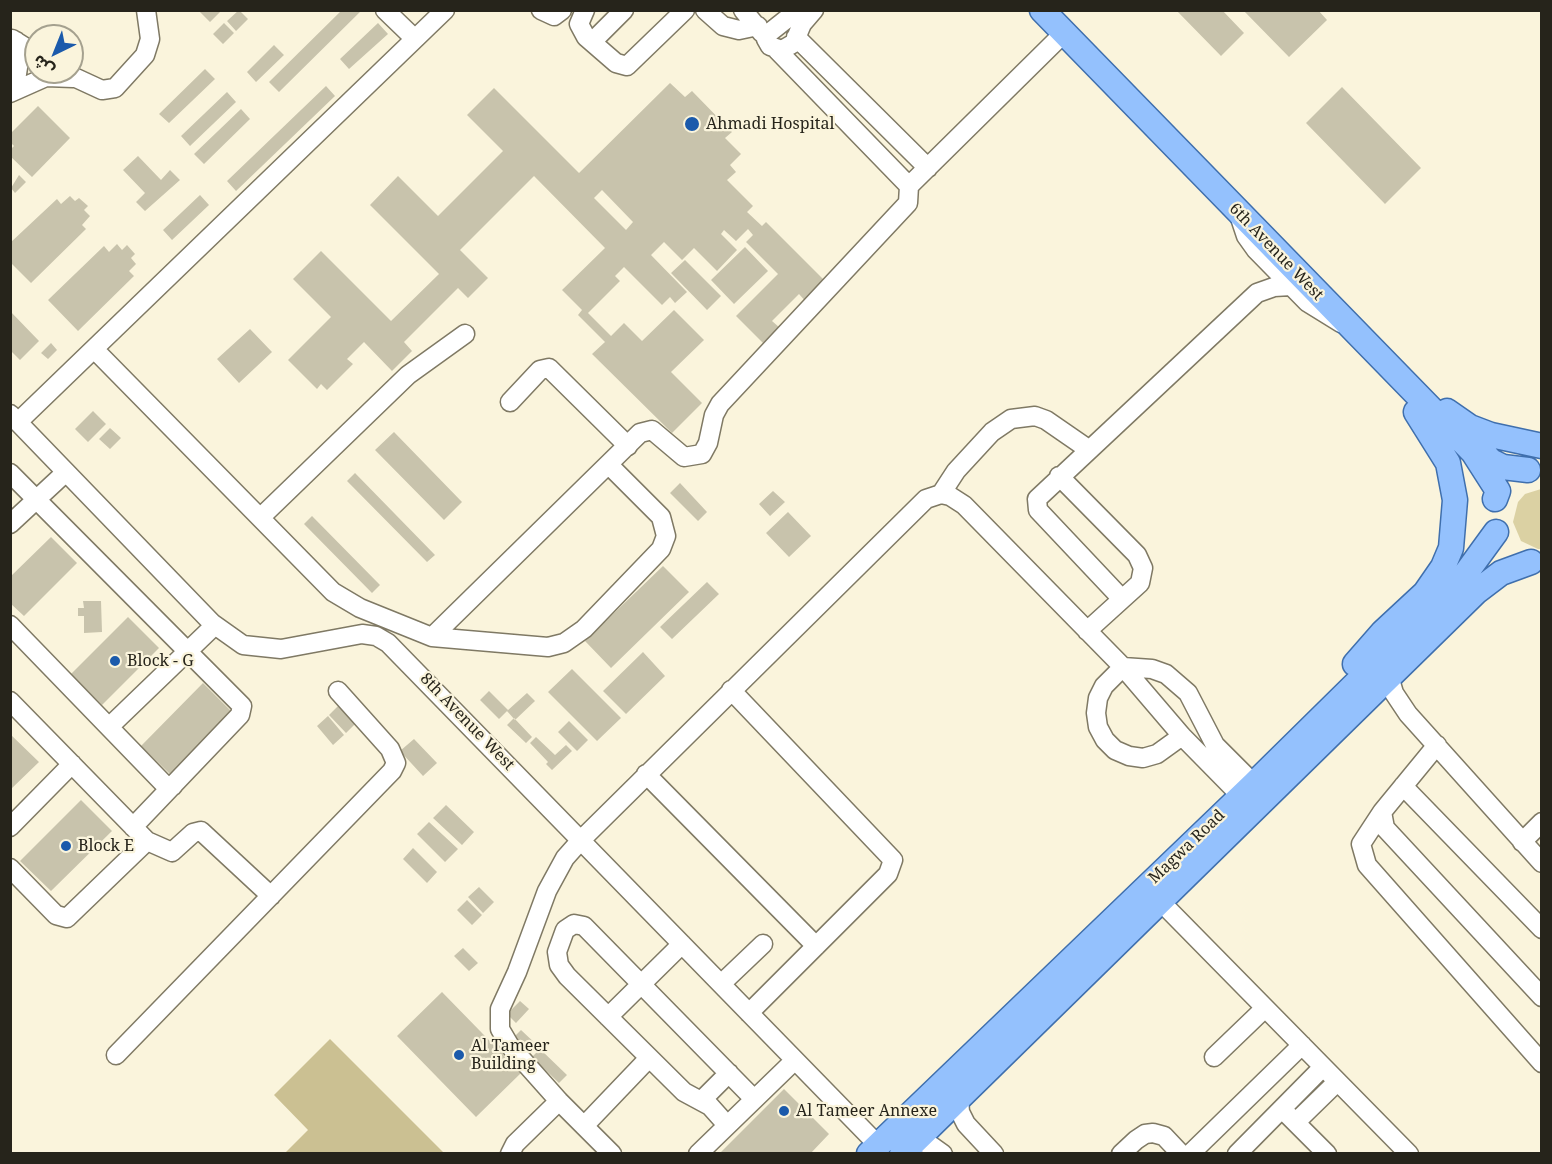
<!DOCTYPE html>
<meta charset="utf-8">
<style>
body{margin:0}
#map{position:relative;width:1552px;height:1164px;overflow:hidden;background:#faf4dc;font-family:"Noto Serif","Noto Sans Arabic",serif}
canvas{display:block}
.frame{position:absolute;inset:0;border:12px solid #26241b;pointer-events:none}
.north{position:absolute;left:24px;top:24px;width:60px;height:60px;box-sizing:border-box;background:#faf4dc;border:2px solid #a5a18f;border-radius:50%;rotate:223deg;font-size:16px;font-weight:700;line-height:24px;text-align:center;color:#26241b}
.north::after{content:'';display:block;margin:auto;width:21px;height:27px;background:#1b5aab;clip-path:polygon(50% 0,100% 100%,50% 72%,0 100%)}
</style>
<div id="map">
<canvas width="1552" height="1164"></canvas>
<div class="frame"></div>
<div class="north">ش</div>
</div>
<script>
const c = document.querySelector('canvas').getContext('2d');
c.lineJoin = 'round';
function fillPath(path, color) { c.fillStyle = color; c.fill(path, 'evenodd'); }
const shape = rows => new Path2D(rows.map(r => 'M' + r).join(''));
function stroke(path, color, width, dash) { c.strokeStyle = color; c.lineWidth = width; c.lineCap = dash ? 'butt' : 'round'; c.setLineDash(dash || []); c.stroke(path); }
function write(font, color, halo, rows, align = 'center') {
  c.font = font + ' "Noto Serif",serif'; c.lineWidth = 4.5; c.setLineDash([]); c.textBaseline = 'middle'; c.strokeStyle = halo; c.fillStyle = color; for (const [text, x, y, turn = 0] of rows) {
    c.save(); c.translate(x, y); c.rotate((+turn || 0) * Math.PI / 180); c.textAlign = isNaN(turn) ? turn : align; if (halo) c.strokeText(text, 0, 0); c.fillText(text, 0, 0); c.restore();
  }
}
fillPath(shape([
 [1541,489,1541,549,1538,549,1521,541,1513,522,1518,502,1525,494]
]), '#dbd1a3');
fillPath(shape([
 [330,1039,444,1153,285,1153,308,1130,274,1095]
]), '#cbc092');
fillPath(shape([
 [198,10,222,10,210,22],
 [239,10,248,19,236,31,227,21],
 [342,10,362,10,279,92,269,82],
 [1176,10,1222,10,1244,33,1221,56],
 [1243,10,1318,10,1327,20,1289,57],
 [224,23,234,33,223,44,213,34],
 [378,23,388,34,349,69,340,59],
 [274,45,284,55,256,82,247,72],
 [205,69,215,79,169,123,159,114],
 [670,83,685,97,692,91,732,132,725,138,741,154,730,165,736,172,727,180,753,206,747,212,762,226,766,222,827,283,807,303,799,294,772,321,780,328,764,344,736,316,778,274,746,242,753,235,748,229,736,241,724,230,721,234,737,250,717,271,694,248,682,260,664,242,651,255,687,292,675,303,670,297,662,305,624,267,615,276,620,281,588,313,611,336,624,323,642,341,674,310,704,340,671,372,702,403,672,433,592,354,605,342,578,315,582,310,562,290,605,248,534,176,460,250,488,278,468,298,458,288,404,342,412,351,392,371,364,342,347,359,353,364,327,390,321,384,317,389,288,360,331,317,293,279,321,251,391,321,439,274,370,205,398,176,438,216,503,151,467,115,494,88,579,173],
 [602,190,633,222,626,230,594,198],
 [326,86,335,96,236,191,227,181],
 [1342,87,1421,168,1385,204,1306,123],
 [227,92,236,102,190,146,181,136],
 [38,106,70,138,32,177,10,156,10,150,14,146,10,142,10,134],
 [241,109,250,119,204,164,194,154],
 [138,156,161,180,170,170,180,180,145,211,136,202,145,193,123,170],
 [19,175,26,182,15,193,11,188],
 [200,195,209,205,172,240,163,230],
 [70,196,75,201,79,198,88,206,84,210,90,216,82,225,86,229,31,283,10,262,10,243,57,199,61,204],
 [117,244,122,250,127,245,135,254,131,258,136,264,129,271,134,276,78,331,48,300,104,246,109,252],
 [745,247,768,271,734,304,711,280],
 [685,260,721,296,707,310,671,273],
 [10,311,39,341,20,360,10,350],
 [250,329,272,352,239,383,217,359],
 [51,343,57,350,48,359,41,353],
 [93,411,106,424,88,442,75,429],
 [110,428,121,438,110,449,99,439],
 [394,432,462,502,444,520,375,450],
 [355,473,435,555,427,562,347,481],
 [680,483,707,512,698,521,670,493],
 [773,491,785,502,770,516,759,504],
 [788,512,811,536,789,557,766,533],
 [312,516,380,585,372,593,304,524],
 [51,537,77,563,24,616,10,603,10,577],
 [663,566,689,592,611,668,585,641],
 [707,582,719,594,672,639,660,627],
 [83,601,101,601,102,632,84,633,84,616,78,616,78,608,84,608],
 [128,617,159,648,102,705,71,674],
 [643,652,665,676,626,714,603,691],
 [572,669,621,718,597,741,548,692],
 [203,683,232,712,170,774,141,746],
 [489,691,508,710,499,719,480,700],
 [527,693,535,701,515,720,507,711],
 [340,704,357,722,346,733,329,715],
 [328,716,344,735,333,745,317,726],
 [514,718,532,737,526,743,507,725],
 [569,721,588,740,577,751,558,732],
 [10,734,39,762,10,790],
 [536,737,555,755,566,745,572,751,552,770,546,764,548,762,530,743],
 [414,739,437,763,423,776,400,751],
 [81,800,112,831,51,891,20,861],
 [446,805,474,832,462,845,433,818],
 [429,822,458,849,445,862,417,834],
 [413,848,437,872,427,883,403,859],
 [479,887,494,902,483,913,468,897],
 [467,900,482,915,472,925,457,910],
 [463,948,478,963,469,971,454,956],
 [442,992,521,1073,476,1117,397,1036],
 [520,1001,529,1009,516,1023,507,1014],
 [521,1030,537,1045,529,1054,513,1038],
 [540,1049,567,1075,559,1083,532,1057],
 [784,1089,829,1134,810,1154,719,1154]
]), '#c8c3ac');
const minor = shape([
 [385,10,415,39],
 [541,10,554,16,562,10],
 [585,10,579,24,586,37,616,63,627,66,685,10],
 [705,10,723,26,739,30,758,26],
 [743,10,762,33],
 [798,10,769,33,766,39,770,46,782,50,794,43,802,24,814,10],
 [796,37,928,168],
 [12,39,36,54],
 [592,42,624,10],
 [777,50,909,186],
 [63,72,102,90,115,88,145,55,150,39,146,10],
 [10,89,17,74,19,61,16,41],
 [10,93,46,77,73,78],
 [1239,215,1246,236,1256,250,1307,302,1341,323],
 [94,349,333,592,360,608,432,637,548,647,564,643,584,629,661,549,666,536,661,517,609,465],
 [510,402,540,370,549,368,628,446],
 [10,414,212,623,243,645,281,649,362,634,376,636,388,643,878,1145],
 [18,422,445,10],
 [10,473,242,706,240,715,133,827],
 [1059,476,1137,555,1143,568,1140,583,1087,631],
 [941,494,956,471,992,432,1011,419,1035,416,1046,420,1088,449],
 [261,517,408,375,465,334],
 [10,524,66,472],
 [1122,599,1038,510,1037,499,1257,293,1274,287,1291,286],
 [10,625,165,785,173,786],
 [432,637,640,433,652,430,684,457,702,454,708,443,714,415,720,404,908,203,909,186,1064,33],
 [1389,676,1394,693,1408,714,1542,863],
 [731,690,893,860,888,874,749,1013],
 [10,701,147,841,67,918,56,915,10,868],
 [109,727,215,625],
 [1182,736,1157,754,1143,758,1129,756,1115,750,1105,740,1098,727,1096,713,1098,698,1104,686,1123,667,1152,669,1166,674,1188,693,1215,745,1254,784],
 [1437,745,1382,812,1385,828,1542,997],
 [646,774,816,946],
 [1403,786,1542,929],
 [1382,812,1361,844,1367,865,1542,1063],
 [10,827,72,764],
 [147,841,172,852,193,833,201,831,271,896],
 [1522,842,1542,822],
 [1160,901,1409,1154],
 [721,984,763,944],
 [608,1017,682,944],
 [116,1055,392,771,396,763,390,749,338,691],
 [1214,1057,1265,1008],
 [959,1098,960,1112,966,1124,994,1154],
 [701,1101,729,1073],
 [1282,1109,1327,1154],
 [1296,1122,1337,1082],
 [727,1125,710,1106,684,1092,567,976,559,965,557,952,565,930,574,924,584,926,754,1099],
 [584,1126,649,1058],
 [914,1141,929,1144,943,1154],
 [510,1154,515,1144,559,1101],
 [612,1154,559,1101,510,1046,500,1029,500,1009,517,972,547,891,565,858,581,840,926,499,941,494,950,496,964,505,1123,667,1182,736,1241,796],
 [698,1154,795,1060],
 [1121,1154,1136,1140,1145,1134,1153,1133,1164,1136,1181,1154],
 [1190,1154,1302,1045],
 [1237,1154,1323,1067]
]);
const major = shape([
 [1042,10,1473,452,1498,491,1495,499],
 [1447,411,1470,427,1491,435,1542,446],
 [1480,449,1491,461,1503,467,1528,470],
 [1355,664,1383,632,1425,593,1443,567,1451,548,1455,500,1448,463,1416,412],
 [869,1154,1254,784,1461,580,1496,532],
 [902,1154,1476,592,1501,573,1531,562]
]);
stroke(minor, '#7f7964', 21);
stroke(major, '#3f6fad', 27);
stroke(minor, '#fff', 18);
stroke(major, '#94c1fd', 24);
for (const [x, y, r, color] of [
 [692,124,8,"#1b5aab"],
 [115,661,6,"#1b5aab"],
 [66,846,6,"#1b5aab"],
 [459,1055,6,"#1b5aab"],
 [784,1111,6,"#1b5aab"]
]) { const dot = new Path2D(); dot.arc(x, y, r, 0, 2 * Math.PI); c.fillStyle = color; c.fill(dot); stroke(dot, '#faf4dc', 2); }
write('16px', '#26241b', '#faf4dc', [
 ["Ahmadi Hospital",706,124],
 ["Block - G",127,661],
 ["Block E",78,846],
 ["Al Tameer",471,1046],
 ["Building",471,1064],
 ["Al Tameer Annexe",796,1111]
], 'left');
write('16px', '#26241b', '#faf4dc', [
 ["6th Avenue West",1276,252,46],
 ["8th Avenue West",467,722,46],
 ["Magwa Road",1187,847,-44]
]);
</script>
